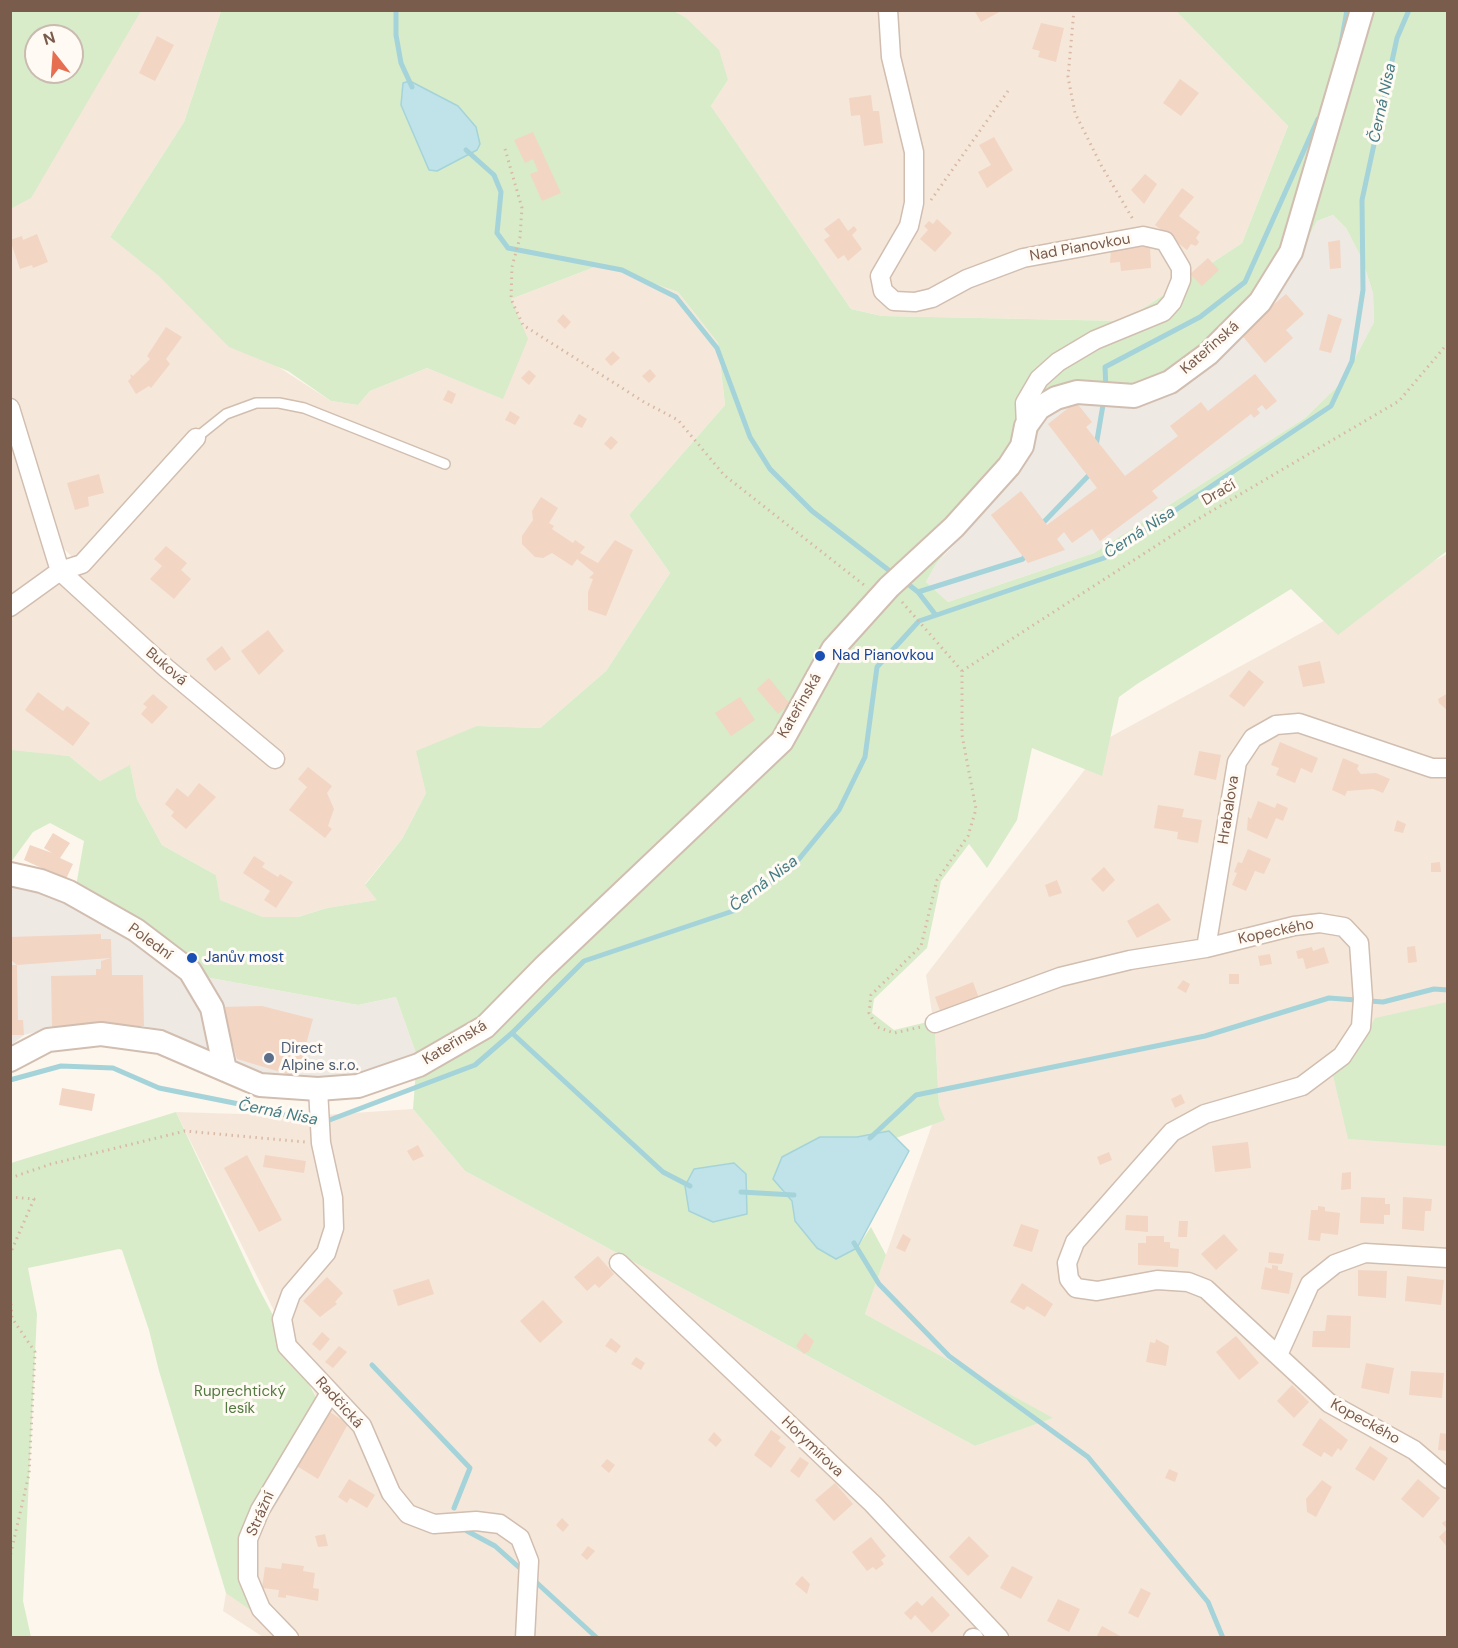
<!DOCTYPE html>
<meta charset="utf-8">
<style>
body{margin:0}
#map{position:relative;width:1458px;height:1648px;overflow:hidden;background:#fdf6ec;font-family:"DM Sans",sans-serif}
canvas{display:block}
.frame{position:absolute;inset:0;border:12px solid #7a5c4d;pointer-events:none}
.north{position:absolute;left:24px;top:24px;width:60px;height:60px;box-sizing:border-box;background:#fffaf3;border:2px solid #cabbb1;border-radius:50%;rotate:343deg;font-size:16px;font-weight:700;line-height:24px;text-align:center;color:#7a5c4d}
.north::after{content:'';display:block;margin:auto;width:21px;height:27px;background:#e76f51;clip-path:polygon(50% 0,100% 100%,50% 72%,0 100%)}
</style>
<div id="map">
<canvas width="1458" height="1648"></canvas>
<div class="frame"></div>
<div class="north">N</div>
</div>
<script>
const c = document.querySelector('canvas').getContext('2d');
c.lineJoin = 'round';
function fillPath(path, color) { c.fillStyle = color; c.fill(path, 'evenodd'); }
const shape = rows => new Path2D(rows.map(r => 'M' + r).join(''));
function stroke(path, color, width, dash) { c.strokeStyle = color; c.lineWidth = width; c.lineCap = dash ? 'butt' : 'round'; c.setLineDash(dash || []); c.stroke(path); }
function write(font, color, halo, rows, align = 'center') {
  c.font = font + ' "DM Sans",sans-serif'; c.lineWidth = 6; c.setLineDash([]); c.textBaseline = 'middle'; c.strokeStyle = halo; c.fillStyle = color; for (const [text, x, y, turn = 0] of rows) {
    c.save(); c.translate(x, y); c.rotate((+turn || 0) * Math.PI / 180); c.textAlign = isNaN(turn) ? turn : align; if (halo) c.strokeText(text, 0, 0); c.fillText(text, 0, 0); c.restore();
  }
}
fillPath(shape([
 [11,11,221,11,184,122,110,237,277,366,331,401,358,405,370,391,427,368,503,398,511,299,600,265,678,292,718,343,725,405,629,515,670,573,606,671,540,728,477,726,426,793,402,839,365,884,378,900,327,908,298,917,263,917,219,900,216,875,162,845,137,799,130,766,100,781,69,756,11,752,11,612,46,585,88,572,63,548,11,398],
 [36,36,72,36,72,72,36,72],
 [674,11,1176,11,1288,126,1242,243,1124,321,882,316,851,309,711,106,728,80,685,17],
 [10,428,50,558,48,573,10,599],
 [1447,554,1447,1637,263,1637,223,1611,226,1593,319,1402,176,1112,308,1116,413,1109,465,1171,975,1446,1052,1418,865,1314,939,1105,935,1031,926,975,1110,737]
]), '#f5e8da');
fillPath(shape([
 [1333,215,1346,228,1362,259,1373,293,1374,322,1343,381,1305,418,1094,553,948,602,926,582,936,564,964,534,1054,406,1307,239,1317,221],
 [10,880,38,885,205,977,358,1005,396,997,417,1056,332,1084,255,1075,187,1042,144,1026,52,1028,24,1035,11,1045]
]), '#efe9e4');
fillPath(shape([
 [10,11,141,11,31,198,12,208],
 [36,36,72,36,72,72,36,72],
 [221,11,674,11,685,17,719,50,728,80,711,106,851,309,882,316,1124,321,1242,243,1288,126,1176,11,1447,11,1447,551,1338,635,1291,589,1137,684,1119,697,1102,776,1032,748,1017,820,987,868,969,844,941,881,927,948,874,999,872,1013,894,1030,940,1019,935,1031,939,1105,945,1120,896,1138,889,1131,857,1137,820,1137,782,1191,793,1201,795,1221,817,1248,857,1248,871,1227,886,1255,865,1314,1053,1418,975,1446,465,1171,413,1109,417,1056,396,997,358,1005,205,977,76,886,84,841,50,823,33,832,11,862,11,750,69,756,100,781,130,765,137,799,162,845,216,875,220,900,263,917,298,917,327,908,377,900,365,885,402,839,426,793,416,751,477,726,540,728,606,671,670,573,629,515,725,405,718,343,678,292,600,265,511,299,528,339,503,399,427,368,370,391,358,405,331,401,288,371,229,347,159,276,110,237,184,122],
 [410,81,458,106,422,154,415,137],
 [1333,215,1346,228,1362,259,1373,293,1374,322,1343,381,1305,418,1094,553,948,602,926,582,936,564,1012,475,1054,406,1089,387,1175,389,1283,284,1317,221],
 [1447,1002,1447,1146,1348,1139,1332,1071,1358,1049,1375,1018],
 [176,1112,256,1283,319,1403,239,1569,268,1622,226,1593,159,1371,149,1330,122,1250,119,1249,28,1268,37,1314,23,1601,31,1637,11,1638,11,1163]
]), '#d8ecc9');
const water = shape([
 [410,81,458,106,476,127,480,144,477,150,437,171,429,170,401,105,403,83,410,81],
 [889,1131,909,1151,857,1248,836,1259,817,1248,795,1221,792,1201,773,1179,782,1157,820,1137,857,1137,889,1131],
 [734,1163,746,1174,747,1214,713,1222,689,1211,685,1186,694,1169,734,1163]
]);
fillPath(water, '#bfe3e8');
stroke(water, '#a5d3da', 1.5);
stroke(shape([
 [396,10,396,35,401,63,412,87],
 [1341,44,1347,10],
 [466,150,494,175,501,192,497,233,508,248,622,270,676,297,717,348,750,437,770,469,812,511,895,575],
 [1106,390,1105,367,1200,317,1245,282,1318,119],
 [1096,446,1104,399],
 [1040,526,1091,473],
 [903,580,918,592,935,614],
 [918,592,1023,559,1026,553],
 [512,1033,663,1172,690,1186],
 [10,1080,61,1066,113,1068,159,1088,254,1107,319,1124,475,1065,512,1033,584,961,736,910,799,859,839,810,865,757,877,667,919,621,1104,558,1331,406,1352,361,1363,290,1362,200,1397,38,1409,10],
 [870,1138,916,1095,1205,1036,1329,998,1383,1002,1434,989,1448,990],
 [741,1192,794,1195],
 [854,1243,879,1284,949,1356,1088,1457,1208,1602,1223,1638],
 [372,1365,470,1468,454,1508],
 [467,1531,495,1546,522,1570],
 [537,1583,597,1638]
]), '#a5d3da', 5);
fillPath(shape([
 [974,10,1003,10,981,22],
 [1041,23,1064,28,1056,62,1038,57,1040,51,1032,49],
 [157,36,174,45,155,81,139,73],
 [1180,79,1199,93,1181,116,1163,103],
 [871,95,873,111,879,111,883,143,864,146,860,115,851,116,849,98],
 [533,132,561,193,542,201,530,174,538,171,533,159,525,163,514,140],
 [994,137,1013,170,987,188,978,172,991,165,979,145],
 [1145,174,1157,184,1144,204,1131,190],
 [1182,188,1194,197,1179,216,1200,232,1196,238,1199,242,1196,246,1191,244,1187,250,1155,225],
 [839,218,848,231,854,226,857,230,852,235,862,249,848,261,844,255,838,259,824,240,830,236,824,229],
 [937,219,952,233,935,252,920,239,928,230,924,226,929,221,933,224],
 [37,234,48,262,33,268,32,265,20,269,10,240,22,236,23,240],
 [1340,240,1341,268,1330,269,1328,242],
 [1150,246,1151,268,1121,271,1120,262,1110,263,1111,249],
 [1208,258,1219,270,1202,286,1190,274],
 [1286,294,1304,314,1286,330,1293,338,1265,363,1240,333],
 [563,314,571,322,565,329,557,321],
 [1328,314,1342,319,1331,353,1319,350],
 [166,327,182,337,166,359,170,364,151,388,149,386,136,394,128,381,131,378,130,374,133,376,150,359,147,356],
 [613,351,620,358,611,366,605,359],
 [650,369,656,376,649,383,642,376],
 [529,370,536,376,529,385,521,378],
 [1255,374,1277,401,1266,410,1262,405,1257,409,1260,413,1254,418,1251,414,1152,491,1158,498,1100,541,1092,529,1072,543,1064,532,1057,539,1065,550,1028,563,991,515,1021,491,1047,525,1097,488,1048,424,1076,402,1092,422,1086,427,1125,476,1178,436,1170,426,1201,402,1208,411],
 [448,390,456,394,452,404,443,400],
 [510,411,520,417,515,425,505,420],
 [579,414,587,419,582,428,573,424],
 [611,436,618,442,611,450,604,444],
 [99,474,104,493,88,497,89,506,75,510,67,483],
 [541,497,558,508,549,523,554,526,552,529,573,543,575,540,585,547,580,553,598,563,615,540,633,550,606,616,588,610,588,592,593,579,589,578,594,573,577,559,572,566,552,553,543,558,535,557,522,544,522,536,533,520,532,511],
 [166,546,187,563,181,570,191,579,174,599,150,579,162,566,154,559],
 [268,630,284,651,259,675,241,651],
 [222,646,231,659,215,671,206,659],
 [1320,661,1325,683,1303,687,1298,666],
 [1249,670,1264,682,1244,707,1229,696],
 [769,678,790,704,778,714,757,689],
 [38,692,63,711,67,706,90,723,73,746,25,710],
 [1448,693,1448,711,1439,703,1438,699],
 [153,694,168,707,152,724,141,714,147,707,143,704],
 [740,697,755,720,731,736,715,713],
 [1280,742,1318,758,1312,773,1301,768,1295,783,1276,775,1279,768,1271,765],
 [1199,751,1221,755,1216,780,1194,775],
 [1343,758,1359,765,1357,769,1361,774,1376,773,1390,779,1383,793,1373,789,1347,791,1345,796,1332,790],
 [308,767,332,786,327,793,334,809,328,826,332,829,325,838,289,810,307,787,298,779],
 [199,783,216,797,186,829,171,816,174,812,165,804,177,788,188,797],
 [1258,801,1275,808,1277,803,1288,808,1283,821,1276,818,1267,839,1247,830,1248,817,1251,819],
 [1158,805,1184,809,1182,817,1202,820,1198,843,1177,839,1178,832,1154,828],
 [1397,820,1406,824,1403,833,1394,831],
 [53,833,70,843,60,858,73,864,66,879,24,860,30,845,52,853,44,848],
 [1248,849,1271,859,1264,874,1255,871,1246,891,1232,885,1237,873,1234,872,1238,862,1242,863],
 [254,856,265,863,262,867,278,877,280,874,293,882,276,908,264,900,270,891,243,873],
 [1440,862,1441,872,1431,872,1431,863],
 [1104,867,1115,880,1103,892,1091,879],
 [1057,880,1062,893,1049,897,1045,885],
 [1158,903,1171,920,1137,938,1127,921],
 [101,934,101,939,111,939,112,975,143,975,144,1026,52,1028,51,976,96,975,96,969,101,969,101,961,111,958,17,965,10,959,10,937],
 [1415,946,1417,962,1408,963,1407,947],
 [1312,947,1313,951,1324,947,1329,963,1306,969,1303,958,1298,959,1296,951],
 [1270,954,1272,964,1260,966,1258,956],
 [10,965,17,965,18,1020,23,1020,24,1035,10,1035],
 [1229,974,1239,974,1239,984,1229,984],
 [1183,980,1190,984,1186,993,1177,988],
 [973,982,980,1001,942,1016,935,997],
 [262,1006,313,1019,297,1077,237,1059,222,1007],
 [62,1088,95,1094,92,1111,59,1105],
 [1181,1094,1185,1103,1175,1108,1171,1099],
 [1248,1142,1251,1168,1215,1172,1212,1146],
 [418,1145,424,1156,413,1161,407,1151],
 [1109,1152,1112,1160,1100,1165,1097,1157],
 [247,1155,282,1220,259,1232,224,1168],
 [265,1155,306,1161,304,1173,263,1167],
 [1351,1172,1351,1189,1341,1190,1342,1173],
 [1361,1197,1385,1198,1385,1204,1390,1204,1390,1215,1384,1215,1384,1224,1360,1223],
 [1403,1197,1432,1199,1431,1211,1425,1211,1424,1231,1402,1229],
 [1318,1206,1325,1207,1325,1211,1340,1213,1338,1235,1321,1233,1320,1241,1308,1240,1311,1210,1318,1210],
 [1126,1215,1148,1216,1148,1232,1125,1230],
 [1179,1221,1188,1221,1187,1237,1178,1237],
 [1021,1224,1039,1230,1032,1252,1013,1246],
 [903,1234,911,1239,905,1252,896,1248],
 [1224,1234,1238,1250,1216,1270,1201,1254],
 [1146,1236,1164,1236,1164,1242,1170,1242,1170,1248,1179,1249,1178,1267,1138,1265,1138,1243,1146,1243],
 [1269,1252,1284,1254,1282,1264,1268,1263],
 [598,1256,614,1274,599,1288,595,1284,587,1291,574,1277],
 [1272,1265,1278,1266,1278,1270,1293,1273,1289,1294,1261,1289,1265,1267,1272,1269],
 [1358,1270,1387,1271,1386,1298,1358,1296],
 [1407,1276,1444,1280,1441,1305,1405,1301],
 [327,1277,343,1293,335,1302,337,1304,320,1317,303,1301],
 [429,1279,434,1294,398,1306,393,1290],
 [1022,1283,1053,1304,1045,1317,1027,1306,1024,1310,1010,1302],
 [543,1300,563,1322,540,1343,520,1321],
 [1327,1315,1351,1316,1350,1348,1312,1347,1313,1331,1325,1331],
 [322,1332,330,1339,320,1351,312,1344],
 [805,1333,814,1341,809,1351,804,1354,796,1346],
 [1236,1336,1259,1363,1239,1380,1216,1352],
 [611,1338,621,1346,616,1353,605,1346],
 [1156,1339,1169,1346,1166,1366,1146,1362,1150,1342,1155,1343],
 [339,1346,347,1352,333,1368,325,1362],
 [636,1357,645,1363,641,1370,631,1364],
 [1366,1363,1394,1368,1389,1394,1361,1388],
 [1411,1371,1444,1373,1442,1398,1409,1395],
 [1292,1385,1309,1402,1294,1418,1277,1401],
 [327,1410,348,1424,318,1479,295,1465],
 [1320,1418,1348,1440,1341,1451,1338,1448,1332,1457,1324,1452,1321,1457,1302,1445],
 [771,1430,781,1437,778,1441,786,1447,771,1468,754,1455],
 [714,1432,722,1440,716,1447,708,1440],
 [1440,1433,1448,1434,1448,1451,1438,1450],
 [1370,1446,1388,1458,1374,1481,1355,1469],
 [800,1457,809,1463,799,1478,790,1471],
 [607,1459,615,1465,609,1473,601,1466],
 [1169,1469,1178,1473,1175,1482,1165,1478],
 [349,1479,375,1495,367,1508,350,1498,347,1503,338,1497],
 [1418,1479,1440,1498,1423,1518,1401,1499],
 [1322,1480,1332,1487,1316,1517,1307,1512,1306,1499],
 [835,1483,853,1504,834,1521,815,1500],
 [562,1518,569,1525,563,1532,556,1525],
 [1448,1519,1448,1548,1439,1537,1447,1529,1442,1523],
 [325,1534,328,1546,318,1547,315,1536],
 [969,1536,989,1556,968,1576,949,1557],
 [871,1537,886,1556,881,1560,884,1564,876,1570,873,1567,867,1571,852,1552],
 [588,1546,595,1551,587,1560,581,1555],
 [282,1563,304,1566,303,1571,315,1573,313,1588,319,1589,318,1601,286,1595,286,1598,278,1597,279,1590,262,1588,265,1567,281,1569],
 [1012,1566,1033,1577,1021,1599,1000,1588],
 [802,1576,810,1584,807,1594,795,1584],
 [1141,1588,1151,1593,1138,1618,1128,1613],
 [932,1596,950,1615,932,1633,915,1615,911,1620,904,1613,917,1601,922,1606],
 [1058,1599,1080,1609,1069,1632,1047,1621],
 [1102,1626,1124,1638,1096,1638]
]), '#f3d5c3');
const service = shape([
 [196,438,226,414,256,403,279,403,304,408,445,464]
]);
const minor = shape([
 [888,10,891,57,914,152,914,203,909,226,880,276,883,291,894,301,915,302,932,298,967,279,1023,258,1143,236,1165,241,1181,268,1181,280,1172,302,1163,312,1095,340,1058,362,1039,379,1025,403,1026,426],
 [10,408,60,571,166,668,275,759],
 [10,607,60,571,82,564,196,438],
 [1206,948,1237,762,1253,738,1276,725,1299,723,1432,768,1448,768],
 [935,1023,1060,977,1130,960,1206,948,1294,926,1320,923,1344,927,1359,943,1363,999,1361,1027,1342,1056,1302,1086,1205,1114,1172,1132,1075,1242,1067,1263,1069,1279,1076,1288,1097,1291,1157,1280,1188,1282,1206,1289,1329,1403,1414,1450,1448,1479],
 [318,1089,321,1143,333,1198,334,1228,326,1253,291,1294,282,1319,287,1346,362,1426,391,1493,408,1514,434,1524,476,1521,500,1524,520,1538,529,1561,525,1638],
 [619,1263,873,1504,999,1638],
 [1278,1355,1310,1284,1335,1264,1365,1253,1448,1258],
 [289,1638,261,1609,248,1578,248,1539,260,1510,330,1393],
 [973,1638,974,1638]
]);
const tertiary = shape([
 [10,874,41,881,69,892,136,930,190,971,212,1008,225,1070],
 [10,1060,48,1040,101,1034,160,1042,260,1085,318,1089,358,1086,419,1065,485,1027,544,967,782,741,833,649,889,587,954,527,1009,466,1022,446,1026,426,1039,408,1056,398,1077,392,1134,396,1170,382,1208,354,1260,302,1291,252,1362,10]
]);
stroke(service, '#d1beb0', 12);
stroke(minor, '#d1beb0', 21);
stroke(tertiary, '#d1beb0', 26);
stroke(shape([
 [1074,10,1068,77,1075,113,1101,165,1134,221],
 [505,149,522,208,520,237,512,267,511,299,523,325,644,402,678,420,724,475,864,585],
 [931,200,1008,91],
 [902,602,962,671,962,735,976,809,968,836,937,880,921,946,871,995,869,1013,877,1027,894,1033,921,1027],
 [962,671,1193,522,1399,401,1448,343],
 [10,1178,51,1164,185,1131,305,1142],
 [10,1197,34,1199,10,1254],
 [10,1292,12,1318,35,1352,29,1474,10,1557]
]), '#d9b8a5', 3, [1.5, 4.5]);
stroke(service, '#fff', 9);
stroke(minor, '#fff', 18);
stroke(tertiary, '#fff', 22);
for (const [x, y, r, color] of [
 [820,656,6,"#1a4fb4"],
 [192,958,6,"#1a4fb4"],
 [269,1058,6,"#5c6f8a"]
]) { const dot = new Path2D(); dot.arc(x, y, r, 0, 2 * Math.PI); c.fillStyle = color; c.fill(dot); stroke(dot, '#fffaf3', 2); }
write('15px', '#7a5c4d', '#fffaf3', [
 ["Nad Pianovkou",1080,248,-10],
 ["Kateřinská",1210,348,-41],
 ["Dračí",1219,493,-30],
 ["Buková",166,667,41],
 ["Kateřinská",800,706,-60],
 ["Hrabalova",1229,810,-81],
 ["Kopeckého",1276,932,-12],
 ["Polední",150,942,36],
 ["Kateřinská",455,1043,-31],
 ["Radčická",339,1403,48],
 ["Kopeckého",1365,1422,29],
 ["Horymírova",812,1447,44],
 ["Strážní",261,1514,-66]
]);
write('15px', '#164399', '#fffaf3', [
 ["Nad Pianovkou",832,656],
 ["Janův most",204,958]
], 'left');
write('15px', '#4e5e75', '#fffaf3', [
 ["Direct",281,1049],
 ["Alpine s.r.o.",281,1066]
], 'left');
write('15px', '#537a41', '#fffaf3', [
 ["Ruprechtický",240,1392],
 ["lesík",240,1409]
]);
write('italic 16px', '#437c86', '#fffaf3', [
 ["Černá Nisa",1383,103,-78],
 ["Černá Nisa",1140,533,-33],
 ["Černá Nisa",764,884,-37],
 ["Černá Nisa",278,1113,11]
]);
</script>
